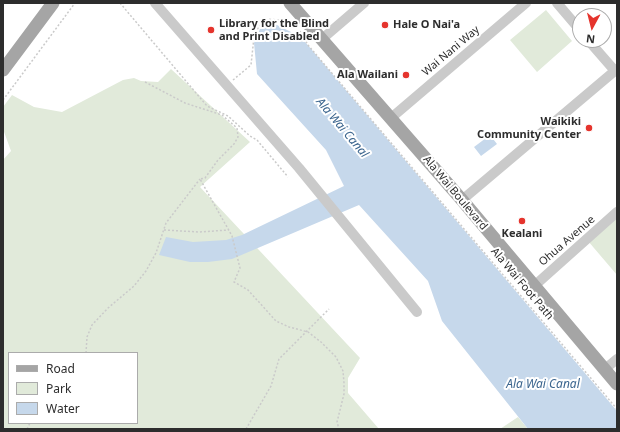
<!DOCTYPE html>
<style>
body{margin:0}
#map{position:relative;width:620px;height:432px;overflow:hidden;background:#fff;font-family:"Noto Sans",sans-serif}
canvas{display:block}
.frame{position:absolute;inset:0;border:4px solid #2d2d2d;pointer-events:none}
.legend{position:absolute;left:8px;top:352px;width:130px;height:72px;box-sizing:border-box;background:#fff;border:1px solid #ababab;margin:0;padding:5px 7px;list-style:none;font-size:12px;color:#2d2d2d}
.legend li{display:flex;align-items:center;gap:8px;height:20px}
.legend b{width:20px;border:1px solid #ababab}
.north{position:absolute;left:572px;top:8px;width:40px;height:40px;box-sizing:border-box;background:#fff;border:1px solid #ababab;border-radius:50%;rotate:187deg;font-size:11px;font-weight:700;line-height:16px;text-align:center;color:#2d2d2d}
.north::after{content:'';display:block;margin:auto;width:14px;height:18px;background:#e5342d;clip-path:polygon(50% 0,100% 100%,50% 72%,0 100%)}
</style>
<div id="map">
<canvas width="620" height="432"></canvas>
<div class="frame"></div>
<ul class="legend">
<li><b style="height:5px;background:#a5a5a5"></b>Road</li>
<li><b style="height:11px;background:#e1eada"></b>Park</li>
<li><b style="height:11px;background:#c6d8eb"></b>Water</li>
</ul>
<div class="north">N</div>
</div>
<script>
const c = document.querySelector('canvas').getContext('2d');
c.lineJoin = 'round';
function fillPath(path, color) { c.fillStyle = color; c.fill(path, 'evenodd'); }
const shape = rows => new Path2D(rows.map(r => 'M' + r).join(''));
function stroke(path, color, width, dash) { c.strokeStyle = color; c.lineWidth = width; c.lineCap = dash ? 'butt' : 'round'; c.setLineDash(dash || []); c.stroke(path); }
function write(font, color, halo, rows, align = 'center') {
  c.font = font + ' "Noto Sans",sans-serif'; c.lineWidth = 4; c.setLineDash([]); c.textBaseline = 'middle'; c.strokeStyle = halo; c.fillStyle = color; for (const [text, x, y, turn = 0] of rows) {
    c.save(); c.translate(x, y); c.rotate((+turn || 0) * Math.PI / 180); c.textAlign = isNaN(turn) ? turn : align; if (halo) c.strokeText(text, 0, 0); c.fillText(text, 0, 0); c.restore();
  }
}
fillPath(shape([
 [546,10,572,41,537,72,510,40],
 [171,69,250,142,200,187,360,358,348,378,348,393,379,429,3,429,3,160,11,151,3,129,3,107,12,95,34,107,62,112,123,80,134,78,141,81,158,82],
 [9,353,137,353,137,423,9,423],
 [617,216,617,275,588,241],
 [518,417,528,429,500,429]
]), '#e1eada');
fillPath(shape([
 [275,24,301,37,617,411,617,429,528,429,442,321,428,281,359,205,232,259,208,262,190,262,159,255,166,237,193,242,226,240,242,235,344,186,326,150,257,74,254,43,260,29],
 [490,135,497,144,481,156,474,147]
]), '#c6d8eb');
stroke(shape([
 [120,3,207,106,228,116,250,136,257,140,288,177],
 [300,31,308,45,617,409],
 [233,80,251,65,254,37,258,28,268,19,293,22],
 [145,82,185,103,222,115,237,128,238,137,234,144,218,160,205,178,200,179,232,236,240,268,234,282,248,290,276,321,289,327,308,332,321,342,336,357,343,371,344,383,344,394,337,422,339,429],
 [3,100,75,3],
 [164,230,199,232,229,230],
 [86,353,87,337,92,325,108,308,134,286,146,271,156,253,166,223,200,179],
 [27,429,30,423],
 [246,429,271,386,279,359,329,309]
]), '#cacaca', 1.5, [2, 2]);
stroke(shape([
 [155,3,299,168,417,312],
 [557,3,580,30],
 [322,39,364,3],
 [588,40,615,71],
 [391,118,526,3],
 [462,200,617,69],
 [533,287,617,212],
 [605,369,617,359]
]), '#cacaca', 10);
stroke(shape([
 [290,3,462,200,617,384],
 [3,70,53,3]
]), '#a5a5a5', 13);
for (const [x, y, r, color] of [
 [385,25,4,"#e5342d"],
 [211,30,4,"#e5342d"],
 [406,75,4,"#e5342d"],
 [589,128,4,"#e5342d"],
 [522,221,4,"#e5342d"]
]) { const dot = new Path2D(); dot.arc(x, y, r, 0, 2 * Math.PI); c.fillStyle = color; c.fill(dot); stroke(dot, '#fff', 1.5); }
write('bold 11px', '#2d2d2d', '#fff', [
 ["Library for the Blind",219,24],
 ["and Print Disabled",219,37],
 ["Hale O Nai'a",393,25],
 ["Ala Wailani",398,75,"right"],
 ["Waikiki",581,122,"right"],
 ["Community Center",581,135,"right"],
 ["Kealani",522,234,"center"]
], 'left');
write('11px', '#2d2d2d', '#fff', [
 ["Wai Nani Way",451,51,-40],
 ["Ala Wai Boulevard",455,193,50],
 ["Ohua Avenue",567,241,-41],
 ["Ala Wai Foot Path",522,284,50]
]);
write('italic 12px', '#3b658e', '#fff', [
 ["Ala Wai Canal",342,128,50],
 ["Ala Wai Canal",543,385]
]);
</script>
